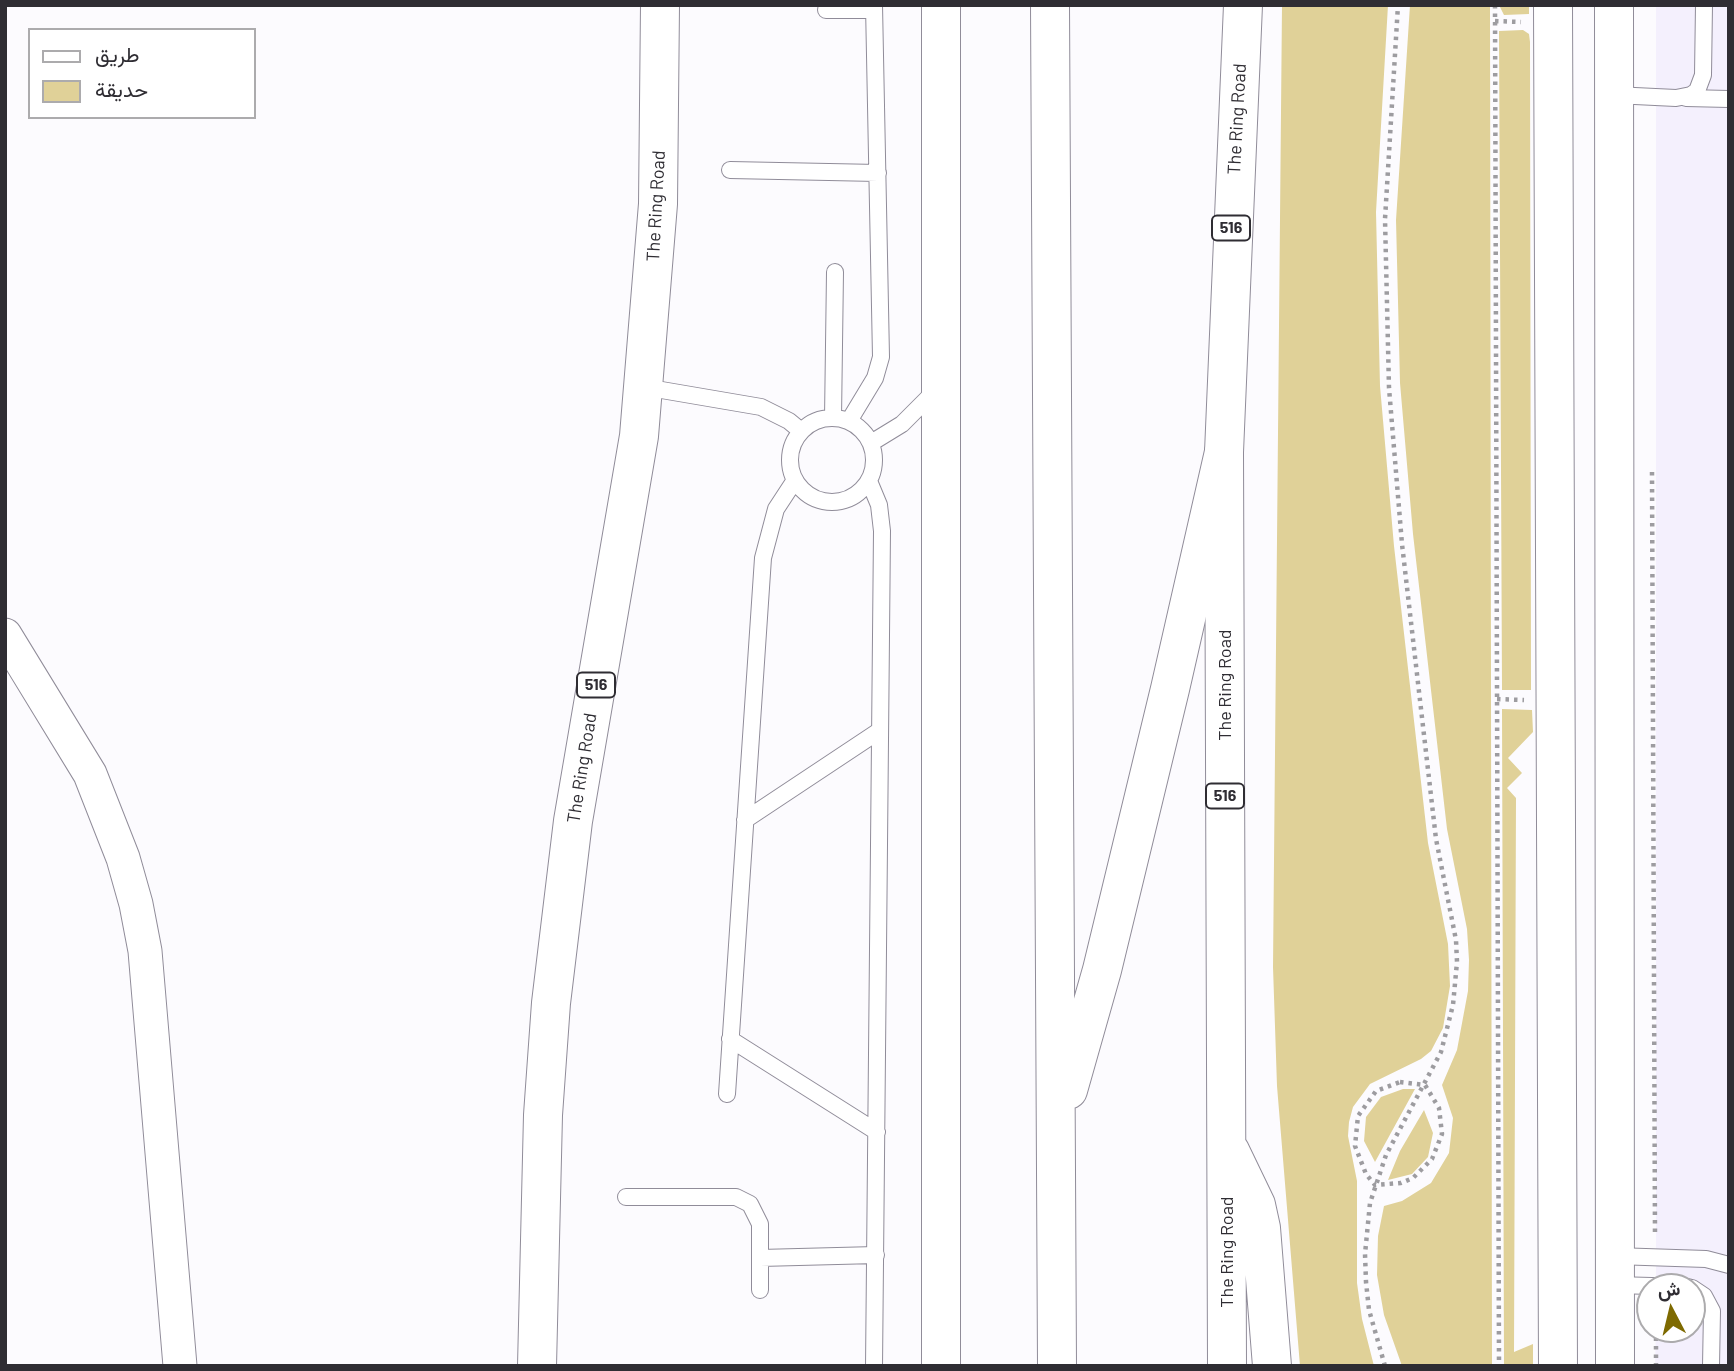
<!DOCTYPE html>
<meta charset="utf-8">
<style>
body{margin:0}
#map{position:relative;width:1734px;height:1371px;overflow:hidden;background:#fcfbfe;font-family:Barlow,Vazirmatn,sans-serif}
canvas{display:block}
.frame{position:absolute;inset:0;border:7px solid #2f2d33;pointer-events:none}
.legend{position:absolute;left:28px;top:28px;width:228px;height:91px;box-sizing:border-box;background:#fff;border:2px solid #acabad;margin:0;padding:9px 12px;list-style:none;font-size:21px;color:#2f2d33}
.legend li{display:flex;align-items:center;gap:14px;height:35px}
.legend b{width:35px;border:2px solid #acabad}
.north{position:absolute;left:1636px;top:1273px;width:70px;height:70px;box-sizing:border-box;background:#fff;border:2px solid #acabad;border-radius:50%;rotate:353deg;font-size:19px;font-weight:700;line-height:28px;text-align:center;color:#2f2d33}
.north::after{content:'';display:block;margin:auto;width:24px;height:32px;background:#7e6a01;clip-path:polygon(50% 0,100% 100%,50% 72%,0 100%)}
</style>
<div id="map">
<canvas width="1734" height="1371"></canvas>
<div class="frame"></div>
<ul class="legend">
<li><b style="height:9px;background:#fff"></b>طريق</li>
<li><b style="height:19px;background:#e0d198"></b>حديقة</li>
</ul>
<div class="north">ش</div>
</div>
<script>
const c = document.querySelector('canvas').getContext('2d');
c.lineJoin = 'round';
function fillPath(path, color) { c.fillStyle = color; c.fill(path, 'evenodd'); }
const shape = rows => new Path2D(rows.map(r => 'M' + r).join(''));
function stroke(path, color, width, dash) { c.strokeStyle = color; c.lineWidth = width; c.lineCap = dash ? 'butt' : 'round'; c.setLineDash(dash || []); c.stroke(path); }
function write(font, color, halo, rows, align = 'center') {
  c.font = font + ' Barlow,sans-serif'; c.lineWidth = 7; c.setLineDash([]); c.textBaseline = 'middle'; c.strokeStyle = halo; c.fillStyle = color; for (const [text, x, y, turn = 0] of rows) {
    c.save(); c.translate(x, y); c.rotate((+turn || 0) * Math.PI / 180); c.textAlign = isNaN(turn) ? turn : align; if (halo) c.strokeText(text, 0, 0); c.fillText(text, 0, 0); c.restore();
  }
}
fillPath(shape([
 [1656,5,1729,5,1729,1366,1655,1366,1656,1329,1692,1329,1692,1287,1656,1287]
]), '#f4f0fd');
fillPath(shape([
 [1282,5,1388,5,1376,212,1380,386,1394,546,1428,843,1448,944,1450,986,1443,1028,1431,1051,1421,1059,1370,1084,1353,1107,1349,1122,1348,1136,1357,1181,1357,1283,1362,1319,1374,1366,1300,1366,1277,1086,1273,967],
 [1410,5,1490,5,1492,1366,1402,1366,1384,1315,1377,1275,1378,1236,1384,1206,1402,1201,1431,1183,1449,1153,1453,1118,1442,1085,1457,1050,1468,991,1469,960,1467,929,1447,829,1413,534,1400,383,1396,220],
 [1499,5,1529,5,1529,14,1504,15],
 [1523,30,1529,34,1530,42,1531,690,1502,690,1499,31],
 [1502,709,1532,710,1533,732,1508,758,1522,773,1507,788,1516,798,1514,1352,1533,1344,1533,1366,1504,1366],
 [1403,1089,1415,1089,1375,1162,1364,1141,1366,1117,1381,1097],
 [1424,1110,1433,1133,1428,1157,1412,1174,1388,1180,1400,1151]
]), '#e0d198');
const service = shape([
 [826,10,874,10],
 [1614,95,1676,98,1691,95,1697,91,1703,75,1704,5],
 [1686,98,1729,99],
 [730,170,878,173],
 [644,387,761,407,789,421,801,431],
 '790 460a42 42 0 1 1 84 0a42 42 0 1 1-84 0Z',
 [833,418,835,272],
 [849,421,875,378,881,357,874,5],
 [871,443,902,424,934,392],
 [869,481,879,505,882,531,874,1366],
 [745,820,879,731],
 [730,1039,877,1132],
 [727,1094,763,558,776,509,795,480],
 [626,1197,736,1197,750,1204,760,1224,760,1290],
 [1615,1256,1706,1259,1729,1265],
 [760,1258,876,1255],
 [1615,1285,1688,1287],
 [1692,1288,1704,1296,1712,1311,1711,1366]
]);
const minor = shape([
 [5,635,90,774,123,858,136,904,145,951,180,1366]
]);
const tertiary = shape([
 [1553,5,1558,1366],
 [1614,5,1615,1366]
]);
const trunk = shape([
 [1230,1151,1256,1205,1261,1228,1272,1366],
 [537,1366,543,1115,551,1003,573,821,639,436,658,204,660,5],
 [1227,1366,1224,452,1243,5]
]);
const motorway = shape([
 [941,5,941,1366],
 [1050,5,1057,1366],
 [1068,1090,1102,970,1170,689,1224,452]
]);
stroke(service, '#908c99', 18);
stroke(minor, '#908c99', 35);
stroke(tertiary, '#908c99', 40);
stroke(trunk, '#908c99', 40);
stroke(motorway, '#908c99', 40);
stroke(shape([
 [1495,5,1499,1366],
 [1495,21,1521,22],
 [1652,472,1655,1236],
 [1497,699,1524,700],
 [1400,1082,1425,1085,1439,1108,1442,1134,1432,1159,1413,1178,1401,1183,1375,1185,1366,1174,1355,1146,1358,1116,1376,1091,1400,1082],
 [1656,1329,1656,1366],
 [1385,1366,1369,1310,1366,1282,1365,1254,1370,1203,1386,1155,1441,1052,1453,1005,1457,962,1456,940,1436,839,1402,544,1389,388,1385,219,1398,5]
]), '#9d9ca0', 4.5, [3.5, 5]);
stroke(service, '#fff', 16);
stroke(minor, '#fff', 33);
stroke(tertiary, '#fff', 38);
stroke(trunk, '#fff', 38);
stroke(motorway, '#fff', 38);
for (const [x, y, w] of [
 [1231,228,38],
 [596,685,38],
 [1225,796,38]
]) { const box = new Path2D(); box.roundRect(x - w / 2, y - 12.5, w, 25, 5); c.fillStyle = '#fff'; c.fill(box); stroke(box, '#2f2d33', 2); }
write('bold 16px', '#2f2d33', null, [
 ["516",1231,228],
 ["516",596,685],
 ["516",1225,796]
]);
write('18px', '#2f2d33', '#fff', [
 ["The Ring Road",1237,119,-87],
 ["The Ring Road",656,206,-87],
 ["The Ring Road",1225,685,-90],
 ["The Ring Road",582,768,-81],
 ["The Ring Road",1227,1252,-90]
]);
</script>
